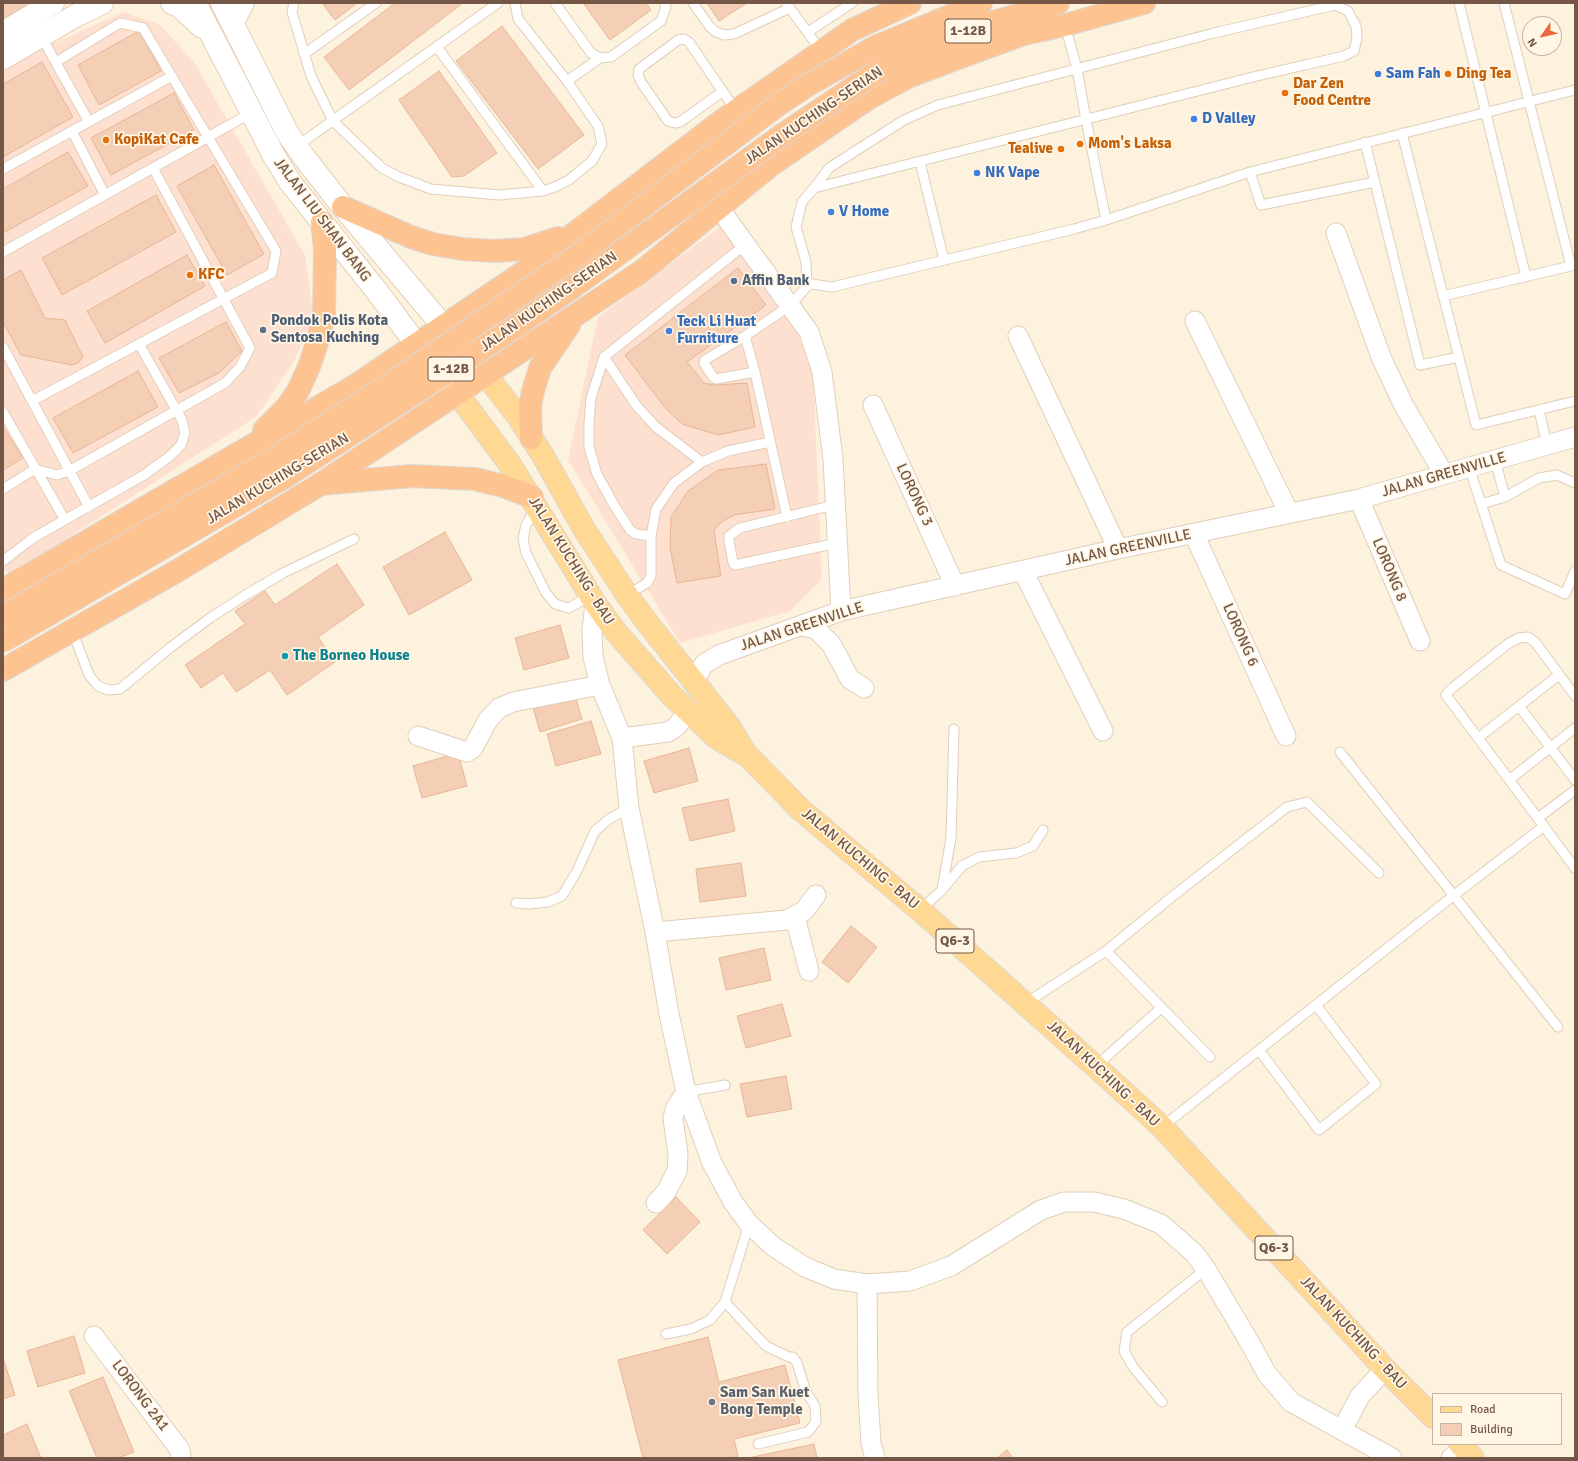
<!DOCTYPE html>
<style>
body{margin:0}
#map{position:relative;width:1578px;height:1461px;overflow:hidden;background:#fdf2de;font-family:Signika,sans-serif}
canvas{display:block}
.frame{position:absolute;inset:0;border:4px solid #745746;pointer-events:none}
.legend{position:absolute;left:1432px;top:1393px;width:130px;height:52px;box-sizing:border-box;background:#fff6e6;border:1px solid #c7b6a6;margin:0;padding:5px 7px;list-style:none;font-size:12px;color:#745746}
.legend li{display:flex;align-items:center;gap:8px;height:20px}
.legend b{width:20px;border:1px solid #c7b6a6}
.north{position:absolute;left:1522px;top:16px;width:40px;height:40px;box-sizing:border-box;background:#fff6e6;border:1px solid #c7b6a6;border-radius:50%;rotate:236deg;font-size:11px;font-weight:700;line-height:16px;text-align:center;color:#745746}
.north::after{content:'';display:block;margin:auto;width:14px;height:18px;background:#ee673c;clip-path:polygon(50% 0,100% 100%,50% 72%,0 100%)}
</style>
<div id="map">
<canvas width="1578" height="1461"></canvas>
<div class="frame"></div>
<ul class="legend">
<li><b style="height:5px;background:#ffd994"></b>Road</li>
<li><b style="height:11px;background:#f4cfb5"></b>Building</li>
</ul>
<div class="north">N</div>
</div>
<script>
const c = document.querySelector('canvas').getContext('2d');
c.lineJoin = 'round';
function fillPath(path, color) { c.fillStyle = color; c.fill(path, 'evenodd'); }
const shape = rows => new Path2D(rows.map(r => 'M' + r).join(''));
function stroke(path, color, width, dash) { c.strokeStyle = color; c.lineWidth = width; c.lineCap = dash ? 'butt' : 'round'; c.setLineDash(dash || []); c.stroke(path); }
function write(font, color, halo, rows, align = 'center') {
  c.font = font + ' Signika,sans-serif'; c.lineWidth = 3.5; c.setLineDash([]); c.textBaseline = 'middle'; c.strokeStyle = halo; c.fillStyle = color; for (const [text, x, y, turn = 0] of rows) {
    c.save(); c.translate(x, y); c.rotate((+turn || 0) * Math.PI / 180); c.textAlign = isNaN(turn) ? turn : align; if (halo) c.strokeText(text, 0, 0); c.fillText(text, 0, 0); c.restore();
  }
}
fillPath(shape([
 [123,12,160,25,194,62,305,255,314,317,294,361,256,417,10,575,3,568,3,72,33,53],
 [720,227,791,319,813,369,822,579,790,611,680,643,568,460,598,317]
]), '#fee0d1');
const building = shape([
 [3,3,31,3,3,19,3,3],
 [322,3,357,3,335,20,322,3],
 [395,3,463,3,349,90,324,57,395,3],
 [583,3,646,3,651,10,610,40,583,3],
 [707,3,747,3,719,21,707,3],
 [502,26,584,135,538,169,456,61,502,26],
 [139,31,161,71,99,105,78,65,139,31],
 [42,62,73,117,3,157,3,84,42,62],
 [439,71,497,153,464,176,452,177,399,100,439,71],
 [174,93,194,130,111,175,91,138,174,93],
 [68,152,88,186,3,233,3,189,68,152],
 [214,165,264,254,227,275,177,186,214,165],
 [156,195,176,232,62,295,42,258,156,195],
 [187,255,205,286,105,343,87,311,187,255],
 [738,268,766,305,687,362,704,383,715,385,747,383,755,427,718,435,682,424,666,409,625,355,738,268],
 [21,270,45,318,65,320,83,357,78,363,72,365,21,355,3,322,3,280,21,270],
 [226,322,242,351,219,373,179,393,159,358,226,322],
 [138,371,158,407,73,453,53,418,138,371],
 [3,427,23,458,3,470,3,427],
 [766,464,775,509,734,515,723,521,714,530,721,576,677,583,670,548,671,517,688,491,718,470,766,464],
 [445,532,472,580,409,615,383,567,445,532],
 [337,564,364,605,318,637,335,662,287,695,270,670,236,692,223,673,201,688,185,665,245,624,235,611,265,591,275,605,337,564],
 [560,625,569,658,524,670,515,638,560,625],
 [574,692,582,719,540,732,532,704,574,692],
 [591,721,601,754,556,766,547,734,591,721],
 [689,748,698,781,654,793,644,761,689,748],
 [458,753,467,786,422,798,413,766,458,753],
 [728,799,735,831,690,841,682,808,728,799],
 [741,863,746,896,700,902,696,869,741,863],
 [851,926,877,947,848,983,822,962,851,926],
 [764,948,771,980,726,990,719,958,764,948],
 [782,1004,791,1036,746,1048,737,1016,782,1004],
 [786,1076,792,1109,747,1117,740,1084,786,1076],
 [676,1197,700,1222,667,1254,643,1230,676,1197],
 [74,1336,85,1373,38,1387,27,1351,74,1336],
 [708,1337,719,1382,785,1365,800,1423,734,1439,738,1456,732,1458,643,1458,618,1360,708,1337],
 [3,1358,15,1395,3,1399,3,1358],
 [103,1377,134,1452,118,1458,97,1458,69,1391,103,1377],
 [27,1424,41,1458,3,1458,3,1435,27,1424],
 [814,1444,817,1458,748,1458,814,1444],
 [1007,1450,1013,1458,997,1458,1007,1450]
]);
fillPath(building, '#f4cfb5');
stroke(building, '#e7b694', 1);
const service = shape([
 [294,3,292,12,311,76,333,121,382,168,399,177,431,189,499,195,543,191,555,187,569,180,592,161,602,144,598,126,567,81,523,25,518,19,515,3],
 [555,3,591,53,600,58,611,57,661,21,666,7,664,3],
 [693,3,710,27,716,32,724,35,734,34,790,8],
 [1459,3,1526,277],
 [1504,3,1571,266],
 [787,4,821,51],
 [1065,25,1077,69,1086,120,1106,220],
 [808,32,852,3],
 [41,36,89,122],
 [437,47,543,191],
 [304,54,376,3],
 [567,81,600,58],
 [722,92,680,122,675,123,668,121,641,82,638,75,639,69,678,40,684,39,689,42,736,111],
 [72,131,105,195],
 [1402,133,1476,425,1575,401],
 [1365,142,1420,365,1459,357],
 [297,146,498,3],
 [920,162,944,260],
 [3,169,172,76],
 [1250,172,1261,205,1375,182],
 [3,252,251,113],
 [807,286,806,262,796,227,802,202,814,188,1257,76,1344,56,1354,51,1357,38,1356,26,1348,11,1335,5,1214,33,938,105,904,120,829,168,814,188],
 [1443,296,1575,265],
 [745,336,705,360,704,363,713,377,716,379,755,372],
 [3,347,89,507],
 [604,357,636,405,656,427,702,462],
 [32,401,272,273,276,251,143,28,120,23,56,62],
 [1539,410,1547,445],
 [3,412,65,520],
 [1495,460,1505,497],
 [1469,467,1501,565,1565,594,1575,571],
 [35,469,57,475,69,471,225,383,240,367,250,348,153,168],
 [3,489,35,469],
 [1481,504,1505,497,1539,478,1557,475,1575,483],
 [834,505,740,528,729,536,729,540,733,563,735,565,837,543],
 [539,511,533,513,526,525,523,539,526,553,546,593,555,604,569,608,581,601,587,591],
 [787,517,755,372,745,336,791,305,807,286,812,284,832,287,1074,229,1106,220,1250,172,1575,90],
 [651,536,636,534,630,530,614,505,597,474,589,447,589,424,591,398,604,357,746,244],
 [3,561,33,538,144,475,170,456,181,445,185,433,182,420,139,344],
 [627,595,647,583,651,576,651,536,656,509,674,483,702,462,728,451,770,442],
 [72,630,89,675,98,686,108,690,120,689,171,647,210,618,244,596,283,573,354,539],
 [1575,696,1535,642,1528,637,1519,638,1509,643,1451,689,1446,695,1575,868],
 [1519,706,1575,780],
 [1478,738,1559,675],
 [1340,752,1558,1027],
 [1509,780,1575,728],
 [1538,818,1575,790],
 [942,890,951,838,954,729],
 [516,903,529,904,548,902,562,896,577,871,595,831,609,819,629,808],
 [920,910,942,890,962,866,979,857,1016,853,1033,846,1043,830],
 [1106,951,1210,1057],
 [1026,1003,1106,951,1173,896,1287,807,1307,802,1379,873],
 [1259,1050,1319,1130,1376,1084,1316,1005],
 [1096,1066,1161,1008],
 [686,1092,725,1085],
 [1162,1127,1453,896,1544,826],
 [725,1302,766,1346,789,1357,793,1357,797,1363,806,1392,815,1406,816,1422,808,1432,758,1444],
 [666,1334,691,1329,710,1320,725,1302,749,1224],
 [1162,1402,1133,1367,1124,1351,1127,1332,1206,1269]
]);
const minor = shape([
 [719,208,809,332,822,372,833,459,841,611],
 [1336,233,1381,357,1404,406,1444,474],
 [1195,321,1289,513],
 [1018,336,1118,549],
 [873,405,955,586],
 [1359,499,1420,641],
 [1194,534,1286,736],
 [1023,571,1103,731],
 [595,603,592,631,593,657,600,685,622,738,629,808,655,932,669,1014,686,1092,712,1163,733,1202,749,1224,774,1247,805,1267,834,1279,867,1284,910,1281,951,1266,1041,1210,1064,1202,1094,1202,1124,1209,1161,1224,1194,1253,1206,1269,1250,1343,1267,1374,1291,1402,1392,1458],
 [801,626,816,629,831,644,850,679,864,688],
 [694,681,704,664,719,655,841,611,1118,549,1359,499,1575,437],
 [418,736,467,752,473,748,488,720,499,708,513,702,600,685],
 [622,738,668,732,676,727,688,712],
 [795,917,809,971],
 [655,932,787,920,804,911,816,895],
 [656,1203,666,1192,677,1171,678,1154,673,1118,676,1107,686,1092],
 [867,1284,868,1395,871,1443,875,1458],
 [94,1336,180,1450,181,1458],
 [1342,1430,1360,1396,1385,1369],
 [1451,1458,1464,1448]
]);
const secondary = shape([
 [172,3,179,6,202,27],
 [195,3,273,154,290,182,379,294,416,344],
 [222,3,288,134,304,157,343,207,443,326],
 [232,23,243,3],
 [3,33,53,3],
 [3,58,77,15,102,3]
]);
const primary = shape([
 [457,343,485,374,517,415,542,454,584,529,627,595,646,621,729,726,746,754],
 [430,361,457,393,511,466,595,603,615,631,673,697,717,738,748,756,801,810,920,910,1105,1075,1162,1127,1385,1369,1433,1417],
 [1460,1444,1473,1458]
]);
const trunk = shape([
 [875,47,981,3],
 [881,69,928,47,980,26,1058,3],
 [343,207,411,237,433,244,462,249,495,251,525,249,558,238],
 [264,430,287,407,298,391,309,367,317,343,324,316,325,249,322,222],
 [531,438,530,406,533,391,540,368,569,325],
 [320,484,412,476,475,479,503,486,532,497],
 [3,590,353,387,525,271,720,122,852,30,910,3],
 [3,670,177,571,319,485,642,271,771,165,869,98,908,77,958,58,1024,34,1065,25,1144,3]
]);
stroke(service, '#e1ceba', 11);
stroke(minor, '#e1ceba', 21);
stroke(secondary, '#e7cfb8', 24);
stroke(primary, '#ded7d3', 24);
stroke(trunk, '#ded7d3', 24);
stroke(service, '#fff', 9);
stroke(minor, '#fff', 19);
stroke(secondary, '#fff', 22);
stroke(primary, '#ffd994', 22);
stroke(trunk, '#fdc492', 22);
const trunkBridge = shape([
 [3,616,276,457,393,382,581,253,778,105,808,85,875,47],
 [3,641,285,477,404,400,515,327,573,287,782,135,881,69]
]);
stroke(trunkBridge, '#ded7d3', 24, []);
stroke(trunkBridge, '#fdc492', 22);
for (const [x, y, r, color] of [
 [1378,74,4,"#3f7fe0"],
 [1448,74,4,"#e8710a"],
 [1285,93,4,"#e8710a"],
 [1194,119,4,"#3f7fe0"],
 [106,140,4,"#e8710a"],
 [1080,144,4,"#e8710a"],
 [1061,149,4,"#e8710a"],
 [977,173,4,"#3f7fe0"],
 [831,212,4,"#3f7fe0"],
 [190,275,4,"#e8710a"],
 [734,281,4,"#5c6f8a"],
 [263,330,4,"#5c6f8a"],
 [669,331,4,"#3f7fe0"],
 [285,656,4,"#0f9aa8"],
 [712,1402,4,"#6b7280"]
]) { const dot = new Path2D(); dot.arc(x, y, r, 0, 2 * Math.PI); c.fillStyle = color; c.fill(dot); stroke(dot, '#fff6e6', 1.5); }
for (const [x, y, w] of [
 [968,31,46],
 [451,369,46],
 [955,941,38],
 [1274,1248,38]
]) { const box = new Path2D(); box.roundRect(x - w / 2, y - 12, w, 24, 3); c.fillStyle = '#fff6e6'; c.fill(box); stroke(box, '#745746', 1); }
write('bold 14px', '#745746', null, [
 ["1-12B",968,31],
 ["1-12B",451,369],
 ["Q6-3",955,941],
 ["Q6-3",1274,1248]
]);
write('bold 15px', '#366cbe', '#fff6e6', [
 ["Sam Fah",1386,74],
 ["D Valley",1202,119],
 ["NK Vape",985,173],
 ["V Home",839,212],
 ["Teck Li Huat",677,322],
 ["Furniture",677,339]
], 'left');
write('bold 15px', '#c56008', '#fff6e6', [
 ["Ding Tea",1456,74],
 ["Dar Zen",1293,84],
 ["Food Centre",1293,101],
 ["KopiKat Cafe",114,140],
 ["Mom's Laksa",1088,144],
 ["Tealive",1053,149,"right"],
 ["KFC",198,275]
], 'left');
write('15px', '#745746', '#fff6e6', [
 ["JALAN KUCHING-SERIAN",814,116,-34],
 ["JALAN LIU SHAN BANG",322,220,53],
 ["JALAN KUCHING-SERIAN",549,302,-35],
 ["JALAN GREENVILLE",1444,475,-16],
 ["JALAN KUCHING-SERIAN",278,479,-31],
 ["LORONG 3",914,495,65],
 ["JALAN GREENVILLE",1128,548,-12],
 ["JALAN KUCHING - BAU",571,561,58],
 ["LORONG 8",1389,570,67],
 ["JALAN GREENVILLE",802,627,-18],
 ["LORONG 6",1240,635,66],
 ["JALAN KUCHING - BAU",860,859,40],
 ["JALAN KUCHING - BAU",1103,1074,43],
 ["JALAN KUCHING - BAU",1353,1333,47],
 ["LORONG 2A1",140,1396,53]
]);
write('bold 15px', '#4e5e75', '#fff6e6', [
 ["Affin Bank",742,281],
 ["Pondok Polis Kota",271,321],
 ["Sentosa Kuching",271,338]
], 'left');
write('bold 15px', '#0d838f', '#fff6e6', [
 ["The Borneo House",293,656]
], 'left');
write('bold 15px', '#5b616d', '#fff6e6', [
 ["Sam San Kuet",720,1393],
 ["Bong Temple",720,1410]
], 'left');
</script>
